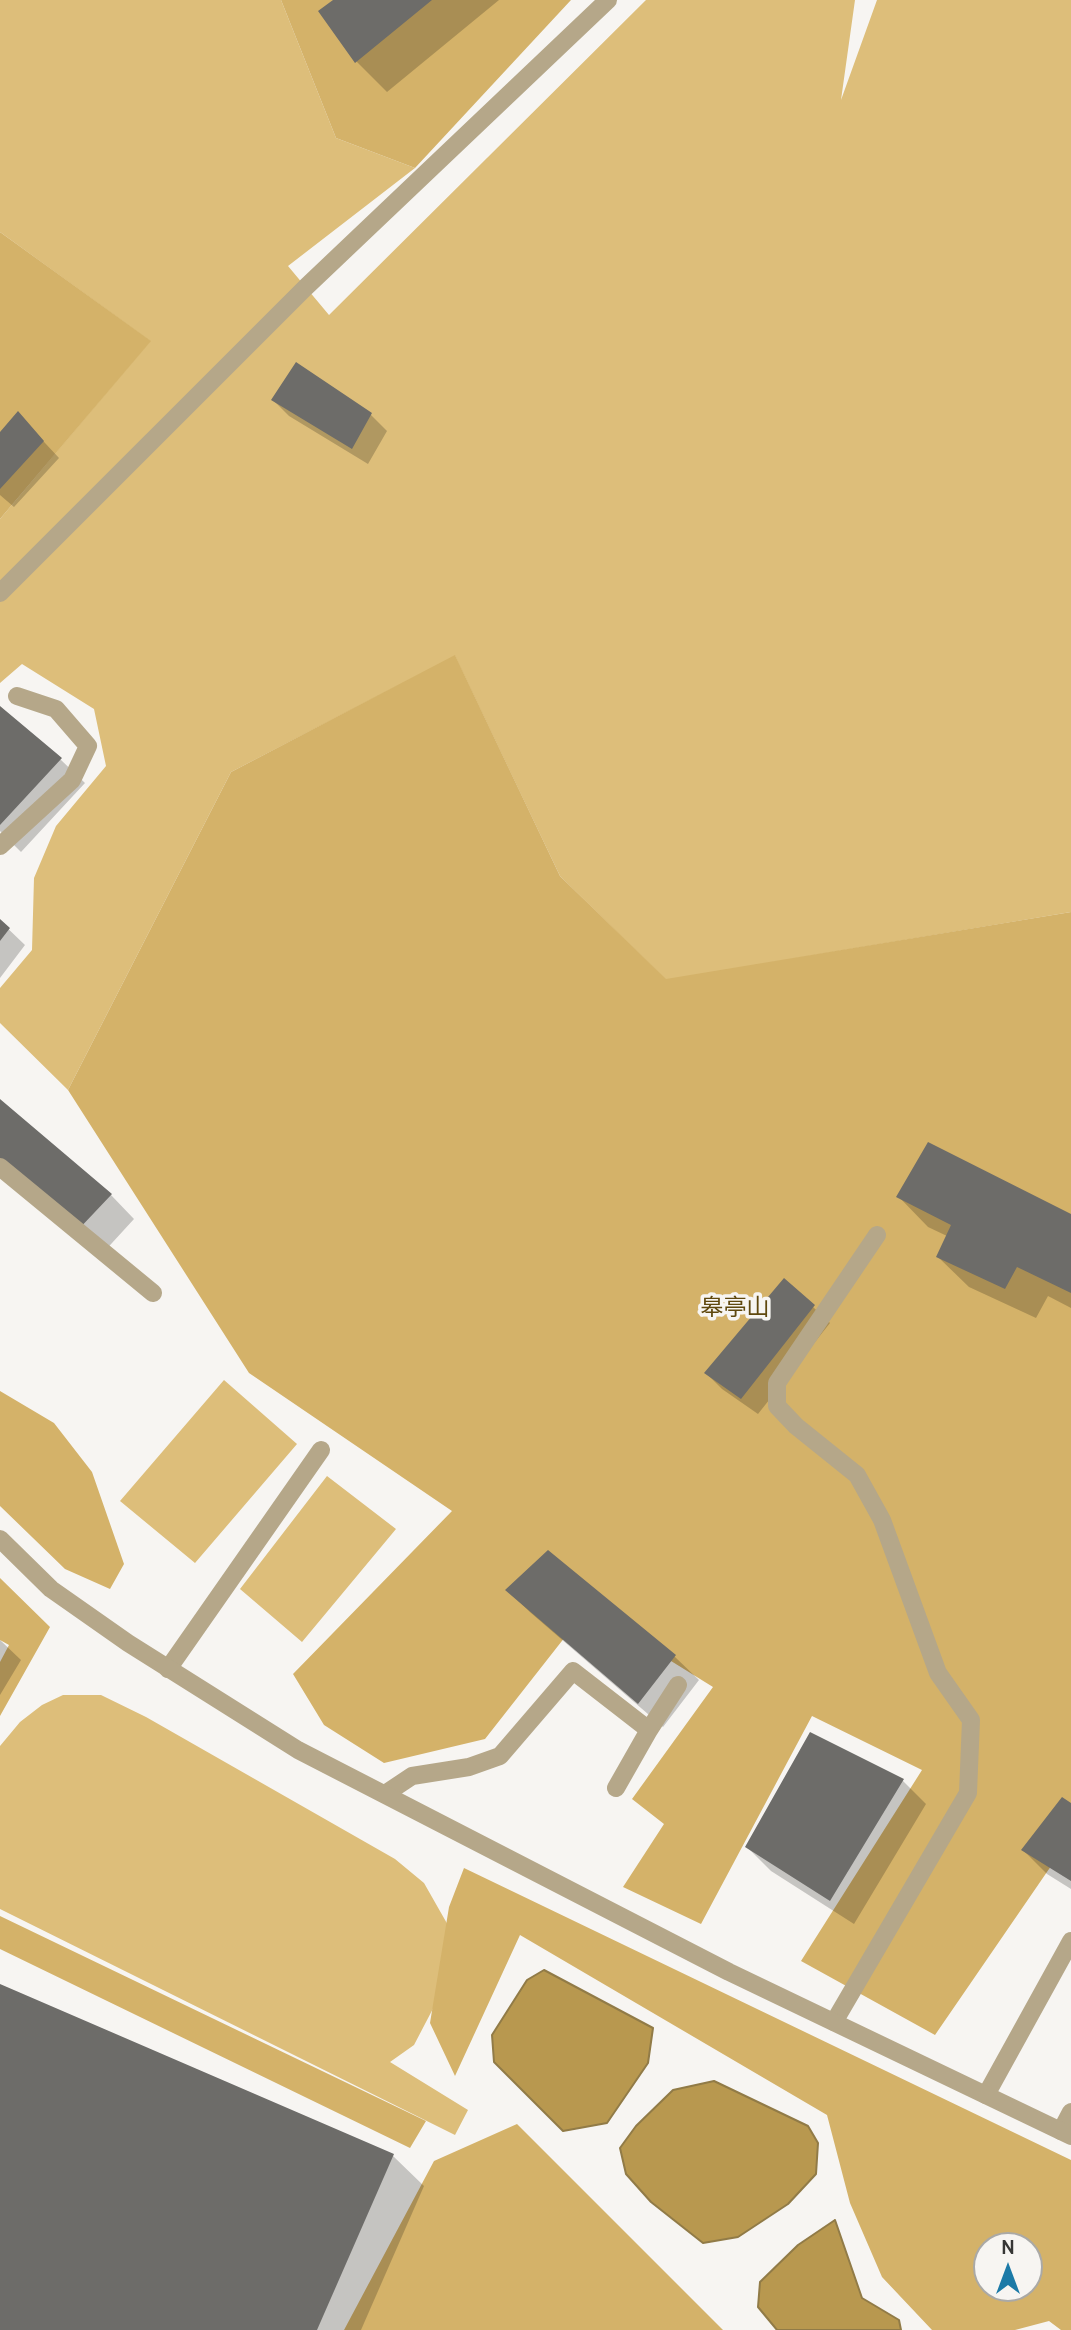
<!DOCTYPE html>
<meta charset="utf-8">
<style>
body{margin:0}
#map{position:relative;width:1071px;height:2330px;overflow:hidden;background:#f7f5f2;font-family:Cabin,sans-serif}
canvas{display:block}
.north{position:absolute;left:973px;top:2232px;width:70px;height:70px;box-sizing:border-box;background:#f7f5f2;border:2px solid #aaa9a6;border-radius:50%;rotate:0deg;font-size:19px;font-weight:700;line-height:28px;text-align:center;color:#363635}
.north::after{content:'';display:block;margin:auto;width:24px;height:32px;background:#1c7aa7;clip-path:polygon(50% 0,100% 100%,50% 72%,0 100%)}
</style>
<div id="map">
<canvas width="1071" height="2330"></canvas>
<div class="north">N</div>
</div>
<script>
const c = document.querySelector('canvas').getContext('2d');
c.lineJoin = 'round';
function fillPath(path, color) { c.fillStyle = color; c.fill(path, 'evenodd'); }
const shape = rows => new Path2D(rows.map(r => 'M' + r).join(''));
function stroke(path, color, width, dash) { c.strokeStyle = color; c.lineWidth = width; c.lineCap = dash ? 'butt' : 'round'; c.setLineDash(dash || []); c.stroke(path); }
function write(font, color, halo, rows, align = 'center') {
  c.font = font + ' Cabin,"Noto Sans SC",sans-serif'; c.lineWidth = 7; c.setLineDash([]); c.textBaseline = 'middle'; c.strokeStyle = halo; c.fillStyle = color; for (const [text, x, y, turn = 0] of rows) {
    c.save(); c.translate(x, y); c.rotate((+turn || 0) * Math.PI / 180); c.textAlign = isNaN(turn) ? turn : align; if (halo) c.strokeText(text, 0, 0); c.fillText(text, 0, 0); c.restore();
  }
}
fillPath(shape([
 [0,0,281,0,336,138,415,168,288,266,329,315,646,0,855,0,841,100,877,0,1071,0,1071,912,666,980,560,876,455,656,231,772,68,1090,0,1023,0,988,32,950,34,878,56,826,106,766,94,709,22,664,0,683,0,519,150,341,0,232],
 [224,1380,297,1444,195,1563,120,1501],
 [327,1476,396,1529,302,1642,240,1589],
 [63,1695,101,1695,146,1717,395,1859,424,1883,457,1941,449,1978,414,2045,390,2062,468,2110,455,2135,0,1909,0,1746,20,1722,42,1705]
]), '#ddbe7a');
fillPath(shape([
 [281,0,571,0,415,168,336,138],
 [0,232,151,341,0,519],
 [455,655,560,876,666,979,1071,912,1071,1837,935,2035,801,1961,922,1770,812,1716,701,1924,623,1887,664,1824,632,1799,713,1687,587,1609,485,1739,384,1763,324,1725,293,1674,452,1511,249,1373,68,1090,231,772],
 [0,1391,54,1423,92,1472,124,1564,110,1589,65,1569,0,1506],
 [0,1578,50,1627,0,1716,0,1662,9,1645,0,1640],
 [464,1868,1071,2160,1071,2330,1061,2330,1049,2321,1015,2330,932,2330,882,2277,850,2203,827,2115,520,1935,455,2076,430,2023,449,1907],
 [987,2246,1029,2246,1029,2288,987,2288],
 [0,1916,426,2121,410,2148,0,1949],
 [517,2124,723,2330,344,2330,434,2161]
]), '#d4b269');
const water = shape([
 [544,1970,653,2028,648,2063,607,2123,563,2131,494,2062,492,2035,527,1980,544,1970],
 [714,2081,808,2126,818,2143,816,2174,788,2204,738,2237,703,2243,651,2202,626,2174,620,2148,636,2126,673,2090,714,2081],
 [835,2220,862,2298,899,2320,901,2330,777,2330,758,2307,760,2282,798,2245,835,2220]
]);
fillPath(water, '#b8984f');
stroke(water, '#917b47', 2);
fillPath(shape([
 [336,0,499,0,387,92,357,62],
 [297,364,371,415,387,431,368,464,289,416,273,400],
 [18,414,59,458,14,507,0,495,0,435],
 [0,709,61,760,85,783,21,852,0,831],
 [0,921,25,945,0,978],
 [0,1102,111,1195,134,1219,101,1255],
 [898,1196,1071,1216,1071,1308,1048,1296,1036,1318,969,1287,938,1257,947,1236,928,1227],
 [813,1307,830,1323,758,1414,722,1389,706,1373],
 [548,1552,675,1657,699,1680,663,1727,531,1613,507,1590],
 [0,1640,21,1660,0,1695],
 [902,1780,926,1804,854,1924,771,1871,747,1847],
 [1071,1805,1071,1889,1047,1874,1023,1850],
 [0,1986,393,2156,424,2186,361,2330,0,2330]
]), '#0003');
fillPath(shape([
 [333,0,432,0,355,63,318,11],
 [296,362,372,413,352,449,271,400],
 [18,411,44,441,0,489,0,432],
 [0,706,62,758,0,825],
 [0,919,10,928,0,941],
 [0,1099,112,1194,76,1232,0,1163],
 [928,1142,1071,1214,1071,1293,1017,1267,1005,1289,936,1257,951,1225,896,1197],
 [784,1278,815,1305,741,1399,704,1373],
 [548,1550,676,1655,638,1704,505,1590],
 [810,1732,904,1779,830,1901,745,1847],
 [1062,1797,1071,1803,1071,1881,1021,1850],
 [0,1984,394,2154,317,2330,0,2330]
]), '#6d6c69');
stroke(shape([
 [0,846,72,780,88,746,56,709,17,696],
 [0,1167,153,1293],
 [168,1669,321,1450],
 [616,1788,649,1730,678,1685],
 [385,1794,412,1776,469,1767,500,1756,573,1671,649,1730],
 [834,2022,968,1793,971,1720,938,1673,882,1520,857,1475,796,1426,777,1406,777,1383,877,1235],
 [986,2095,1071,1941],
 [1061,2131,1071,2112]
]), '#b5a789', 18);
stroke(shape([
 [0,593,306,287,608,0],
 [0,1539,51,1589,128,1643,298,1750,729,1972,1071,2136]
]), '#b5a789', 18);
write('23px', '#5f480e', '#f7f5f2', [
 ["皋亭山",735,1308]
]);
</script>
